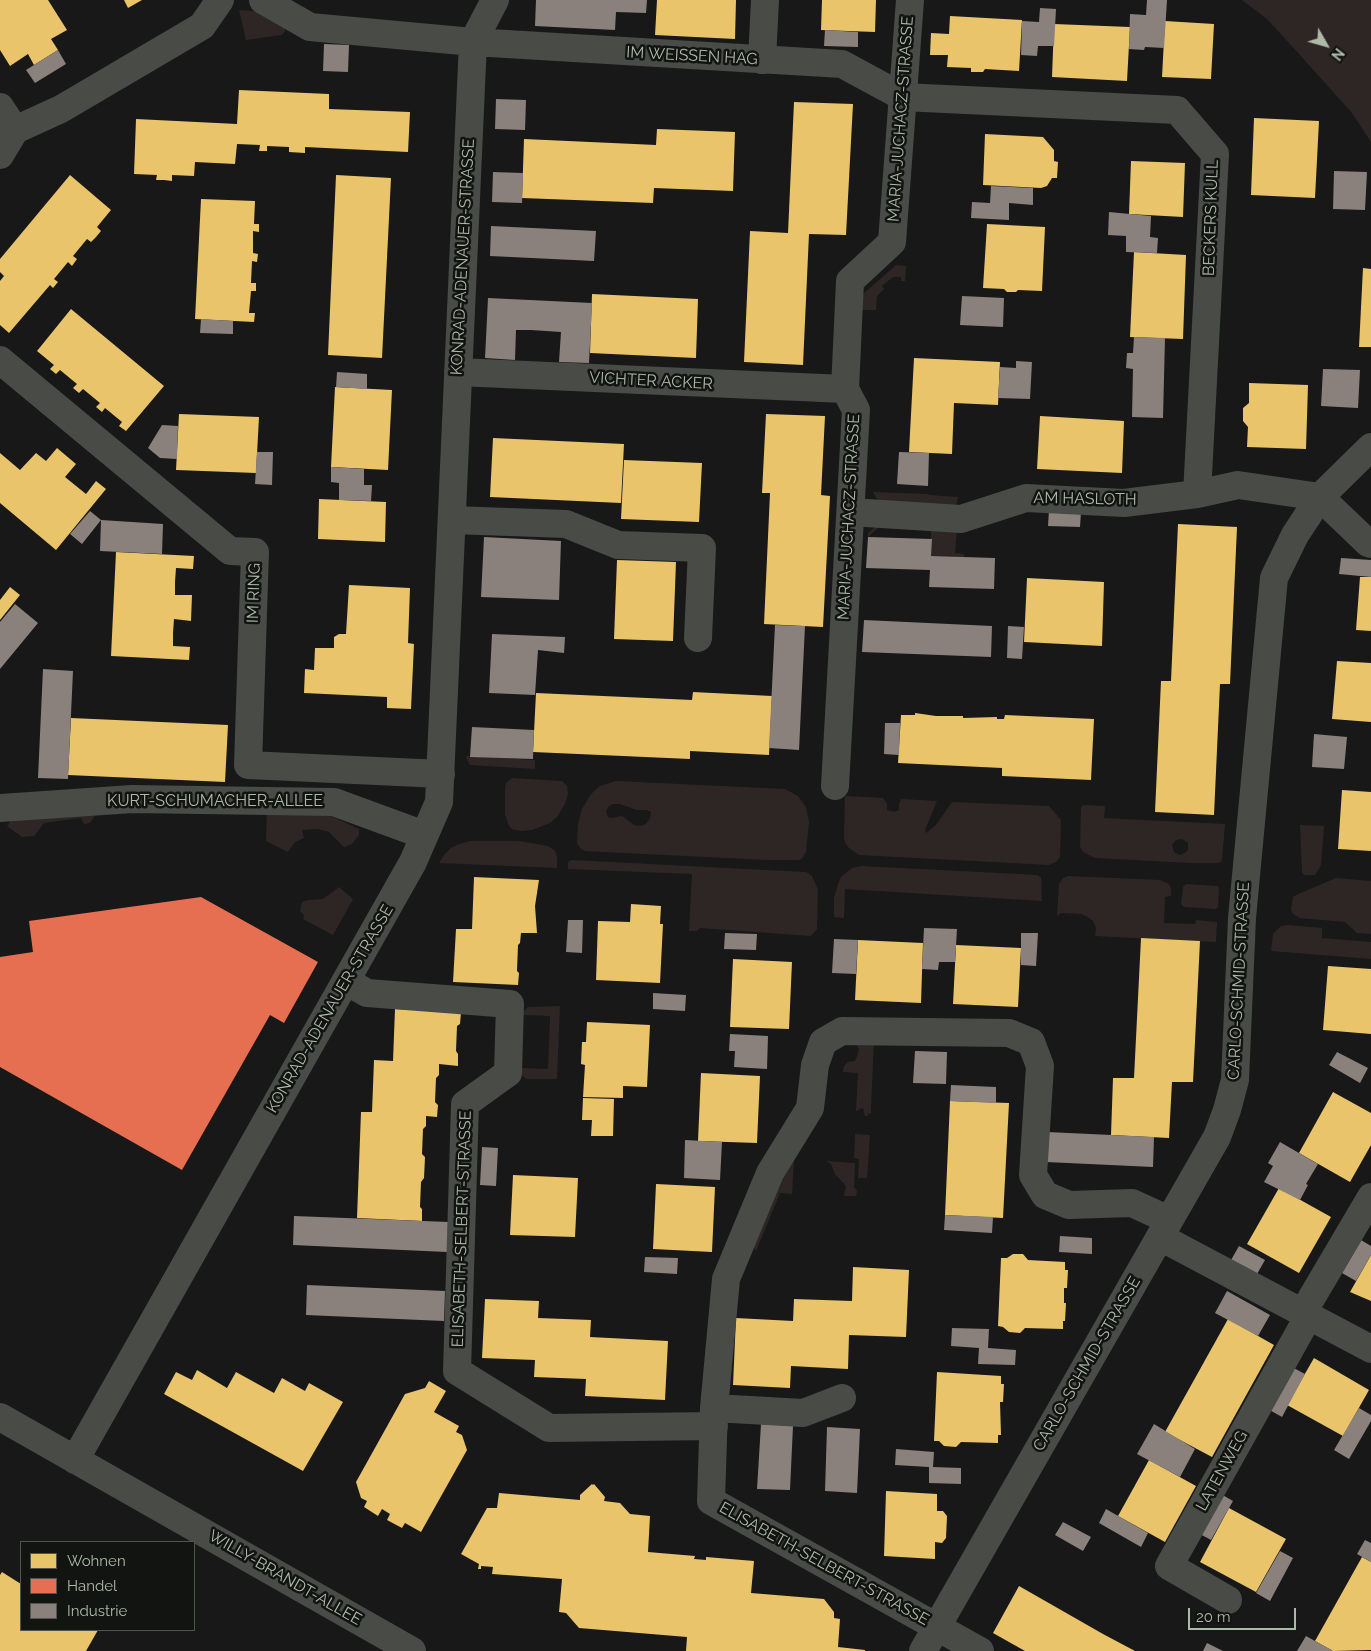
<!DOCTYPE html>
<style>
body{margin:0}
#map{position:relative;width:1371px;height:1651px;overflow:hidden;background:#181818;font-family:Raleway,sans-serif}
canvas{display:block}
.legend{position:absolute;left:20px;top:1541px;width:175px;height:90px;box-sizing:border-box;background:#121412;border:1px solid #50564e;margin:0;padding:6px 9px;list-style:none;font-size:15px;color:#adbaa8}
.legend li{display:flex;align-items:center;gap:10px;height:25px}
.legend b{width:25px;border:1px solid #50564e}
.north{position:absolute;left:1301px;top:20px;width:50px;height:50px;-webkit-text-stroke:4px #121412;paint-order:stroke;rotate:128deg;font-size:14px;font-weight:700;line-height:20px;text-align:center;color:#adbaa8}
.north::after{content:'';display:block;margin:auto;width:18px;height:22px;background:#adbaa8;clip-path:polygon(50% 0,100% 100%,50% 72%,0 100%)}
.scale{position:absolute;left:1188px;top:1608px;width:108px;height:22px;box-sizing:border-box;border:2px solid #adbaa8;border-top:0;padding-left:6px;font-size:15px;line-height:18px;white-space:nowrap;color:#adbaa8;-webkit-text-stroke:4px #121412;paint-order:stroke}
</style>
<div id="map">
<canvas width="1371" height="1651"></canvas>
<ul class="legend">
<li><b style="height:14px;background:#e9c46a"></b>Wohnen</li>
<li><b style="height:14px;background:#e76f51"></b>Handel</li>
<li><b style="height:14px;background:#8a817c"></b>Industrie</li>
</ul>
<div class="north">N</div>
<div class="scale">20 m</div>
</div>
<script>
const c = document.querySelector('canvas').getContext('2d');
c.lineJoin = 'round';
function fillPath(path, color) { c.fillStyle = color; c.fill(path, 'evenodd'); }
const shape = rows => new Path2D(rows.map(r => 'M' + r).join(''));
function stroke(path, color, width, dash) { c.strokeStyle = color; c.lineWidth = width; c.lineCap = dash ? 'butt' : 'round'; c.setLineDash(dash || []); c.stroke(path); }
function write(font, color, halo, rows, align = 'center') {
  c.font = font + ' Raleway,sans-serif'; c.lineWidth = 5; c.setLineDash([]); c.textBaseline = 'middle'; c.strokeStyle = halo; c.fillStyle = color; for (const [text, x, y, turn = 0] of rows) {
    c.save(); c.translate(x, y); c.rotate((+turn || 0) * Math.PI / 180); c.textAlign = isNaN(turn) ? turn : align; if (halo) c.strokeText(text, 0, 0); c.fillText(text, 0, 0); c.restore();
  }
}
fillPath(shape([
 [1242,0,1371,0,1371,142,1352,113,1290,44,1267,19],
 [239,10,268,12,285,28,285,31,282,35,246,40],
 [896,265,906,266,905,281,901,281,901,277,893,277,882,286,884,289,877,296,876,310,862,310,862,295],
 [873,492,928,494,929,495,958,497,957,503,955,505,881,502,877,499],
 [876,526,957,530,955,553,964,554,964,557,931,556,931,529,879,527,868,537,868,533],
 [469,697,466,756,535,760,535,769,470,765,466,757],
 [512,778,562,781,567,786,568,794,565,804,557,817,550,823,532,830,521,831,512,829,509,826,505,814,505,788,506,783],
 [616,781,785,789,798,796,806,807,809,822,806,852,802,859,798,860,767,860,585,851,580,848,577,843,578,824,582,809,591,794,600,786],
 [613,804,620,804,637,810,646,810,651,812,650,818,646,824,640,826,634,825,622,816,611,818,608,817,606,811,609,806],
 [845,796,883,798,887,804,887,810,894,812,899,810,899,804,901,799,937,801,925,830,926,833,936,825,952,802,1049,806,1061,820,1060,857,1057,861,1049,865,859,855,849,848,845,843,844,837],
 [1083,805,1105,806,1104,818,1225,824,1222,861,1218,863,1192,863,1095,858,1083,852,1080,847,1081,808],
 [1182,839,1188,843,1188,850,1185,853,1179,855,1174,852,1172,845,1176,840],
 [267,810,327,814,359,829,359,835,352,844,344,847,329,832,318,829,302,830,304,838,295,842,288,852,266,841],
 [96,814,90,823,84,824,81,818,44,823,34,836,22,837,7,826,13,818],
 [1300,825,1324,826,1321,865,1315,875,1304,875,1302,872],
 [470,841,519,841,548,846,555,851,557,857,557,868,439,863,444,855,451,848,459,844],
 [571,860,806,872,812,876,818,890,817,929,811,936,700,928,697,931,689,931,692,874,568,869,568,862],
 [862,866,1038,875,1041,878,1042,901,845,889,844,918,834,917,834,898,838,884,841,877,852,868],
 [1068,876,1160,880,1169,884,1171,889,1171,896,1165,897,1164,923,1195,924,1196,920,1217,922,1216,942,1095,936,1096,928,1093,921,1088,917,1081,914,1061,913,1057,916,1059,884,1063,878],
 [1336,878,1371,881,1371,934,1357,933,1345,922,1300,918,1293,914,1291,910,1293,897,1296,895],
 [1186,884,1217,886,1219,888,1218,907,1216,909,1184,907,1181,904,1183,887],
 [339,887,353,899,333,935,303,919,304,915,300,911,302,902,308,900,323,899],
 [1288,925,1322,928,1322,938,1371,942,1371,959,1271,951,1273,934,1281,926],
 [560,1006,557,1079,527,1079,521,1075,520,1068,548,1069,550,1016,523,1015,524,1011,528,1007],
 [865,1041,874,1041,871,1107,871,1114,868,1113,868,1116,865,1116,863,1108,856,1111,858,1073,843,1072,844,1066,848,1062,855,1061,857,1057,859,1049,857,1045],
 [855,1134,870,1135,867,1178,858,1178,859,1159,854,1158],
 [794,1159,792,1194,780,1193,756,1251,754,1248,774,1191],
 [826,1161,855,1163,854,1187,857,1191,856,1196,844,1196,846,1186,835,1174,831,1164]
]), '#2e2624');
fillPath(shape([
 [0,0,48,0,67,30,51,39,58,50,34,65,28,54,10,66,0,50],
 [124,0,142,0,128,8],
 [657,0,736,0,735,39,655,35],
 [822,0,876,0,875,32,821,30],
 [950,16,1022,20,1019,71,985,69,983,72,971,72,971,68,947,67,948,55,930,55,931,33,949,34],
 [1165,21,1214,24,1211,79,1162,77],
 [1054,24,1130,27,1127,81,1052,77],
 [239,90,329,94,329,109,410,112,408,152,305,147,305,153,289,152,289,147,267,146,267,151,259,151,260,145,237,144,235,164,195,162,194,176,172,175,172,181,164,180,156,180,157,175,134,174,136,119,237,124],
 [794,102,853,104,846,235,809,234,803,365,744,362,750,231,788,233],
 [1254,118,1319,121,1315,198,1251,195],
 [657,129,735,132,733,191,654,188,653,203,522,198,524,139,656,145],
 [985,134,1043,137,1054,150,1054,161,1058,162,1057,178,1052,178,1047,186,1041,188,983,185],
 [1131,161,1185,163,1183,217,1129,214],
 [70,175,111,210,97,227,101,231,96,237,91,242,87,239,73,256,77,259,72,266,68,262,54,279,58,282,53,288,50,285,9,333,0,325,0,281,4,276,0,272,0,259],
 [336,175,391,178,382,358,328,355],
 [201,199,255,201,254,224,259,224,259,232,253,231,253,253,258,254,257,262,252,261,251,283,256,283,256,291,251,291,249,313,255,313,254,322,195,319],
 [987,224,1045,227,1042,291,1018,290,1016,292,1007,292,1004,289,983,288],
 [1134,252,1186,255,1183,339,1130,337],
 [1363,268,1371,269,1371,347,1359,347],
 [592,294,698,299,696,358,590,353],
 [71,309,164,386,126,431,119,426,122,422,105,408,102,412,96,407,100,403,83,389,79,393,73,388,77,384,60,370,56,374,50,369,54,365,37,351],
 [914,358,1000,362,998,405,954,403,952,454,909,452],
 [1249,383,1308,385,1306,449,1247,447,1248,427,1243,421,1243,408,1249,403],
 [335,387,392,390,388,470,331,467],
 [179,414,259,417,256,473,176,470],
 [766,414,825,416,821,495,830,496,823,627,764,624,770,493,762,493],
 [1040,416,1124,421,1122,473,1037,469],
 [493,438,624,444,621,503,490,497],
 [57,448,76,464,65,477,86,494,96,481,106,489,56,550,0,503,0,453,20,470,36,453,46,461],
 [624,460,702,463,699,522,621,519],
 [319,499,386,502,385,542,318,539],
 [1178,524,1237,527,1230,684,1220,684,1214,815,1155,812,1161,681,1171,681],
 [116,552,194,556,193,569,176,568,175,582,175,595,192,595,191,621,174,619,173,633,173,646,190,647,189,660,111,656],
 [617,560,676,562,673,641,614,639],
 [1360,577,1371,577,1371,631,1356,630],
 [1027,578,1104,582,1102,646,1024,642],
 [349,585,410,588,408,643,414,644,411,709,387,708,387,697,304,693,305,669,314,670,315,648,334,648,334,637,339,634,346,634],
 [10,587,20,595,0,620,0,600],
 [1337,661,1371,663,1371,722,1332,719],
 [693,692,772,696,769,755,690,751,690,759,533,752,536,693,692,700],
 [915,713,936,716,963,716,963,718,997,717,997,719,1004,719,1005,715,1094,719,1091,780,1002,776,1002,768,898,763,901,715,915,715],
 [71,718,228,725,225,782,68,775],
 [1342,790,1371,792,1371,851,1338,849],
 [474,877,539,880,535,906,537,933,521,933,520,943,518,945,517,971,519,973,518,985,453,982,456,929,472,929],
 [631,904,661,906,660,924,663,924,660,983,596,980,598,921,630,922],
 [1141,938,1200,941,1193,1082,1172,1082,1169,1138,1111,1135,1113,1078,1134,1078],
 [858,940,923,943,921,1003,855,1000],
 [956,945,1021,948,1018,1007,953,1004],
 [733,959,792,962,789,1029,730,1027],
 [1328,966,1371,969,1371,1034,1323,1030],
 [395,1009,461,1012,460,1024,457,1026,456,1051,458,1054,458,1066,439,1064,439,1075,436,1078,435,1102,438,1105,437,1117,426,1116,426,1126,423,1129,422,1154,425,1157,424,1178,421,1182,420,1207,422,1209,422,1221,357,1218,361,1112,372,1112,374,1060,393,1061],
 [587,1022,650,1025,647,1087,623,1086,623,1098,583,1097,585,1065,581,1064,582,1042,586,1042],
 [701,1073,760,1076,757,1143,698,1141],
 [1333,1092,1371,1113,1371,1145,1350,1182,1299,1153],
 [583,1098,614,1099,613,1136,591,1136,592,1120,582,1120],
 [950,1101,1009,1103,1003,1218,945,1215],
 [513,1175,578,1178,575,1237,510,1235],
 [656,1184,715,1187,712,1252,653,1249],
 [1279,1188,1331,1217,1299,1273,1247,1244],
 [1013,1254,1023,1254,1028,1260,1065,1262,1065,1270,1068,1270,1067,1288,1064,1288,1064,1303,1066,1303,1065,1321,1063,1321,1063,1329,1025,1328,1020,1333,1009,1332,1003,1327,998,1326,1001,1258,1007,1258],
 [1371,1255,1371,1301,1350,1292],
 [853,1267,909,1270,906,1337,849,1335,848,1369,791,1366,790,1388,733,1385,736,1318,793,1321,794,1299,852,1301],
 [485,1299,539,1301,538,1318,591,1320,590,1337,668,1341,665,1400,585,1396,586,1379,534,1377,535,1360,482,1358],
 [1228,1319,1274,1345,1212,1457,1165,1432],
 [1314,1358,1369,1390,1343,1436,1287,1405],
 [197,1370,227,1388,236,1372,274,1393,282,1378,305,1391,309,1383,343,1402,303,1471,164,1394,176,1372,192,1380],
 [937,1372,1001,1376,1001,1384,1004,1384,1003,1402,1000,1402,1001,1435,998,1435,998,1443,961,1442,956,1447,944,1446,939,1441,934,1441],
 [429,1381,446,1391,434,1412,459,1426,456,1432,462,1435,467,1450,421,1532,405,1523,402,1528,387,1520,390,1514,382,1509,378,1516,364,1507,367,1501,361,1498,356,1482,405,1394,425,1388],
 [1149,1460,1196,1486,1165,1542,1118,1516],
 [592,1484,593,1485,594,1484,605,1497,604,1501,620,1503,630,1514,650,1516,648,1552,695,1556,694,1559,706,1560,706,1557,754,1561,751,1593,824,1599,834,1612,834,1618,840,1619,838,1647,865,1650,865,1651,686,1651,687,1637,579,1628,566,1613,559,1612,562,1579,492,1574,493,1567,481,1566,481,1569,478,1569,479,1564,461,1554,487,1508,497,1508,499,1493,580,1500,580,1495],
 [886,1491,937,1494,937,1511,943,1511,947,1516,946,1538,942,1543,935,1542,935,1559,884,1556],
 [1229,1508,1286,1539,1256,1592,1200,1562],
 [1362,1557,1371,1562,1371,1650,1333,1651,1315,1641],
 [2,1572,21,1584,21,1630,98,1630,86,1651,0,1651,0,1575],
 [1019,1586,1103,1634,1135,1651,1025,1651,993,1633]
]), '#e9c46a');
fillPath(shape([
 [201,897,318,962,284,1023,270,1015,182,1170,0,1067,0,957,33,952,29,921]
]), '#e76f51');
fillPath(shape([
 [536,0,647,0,646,13,616,12,615,30,535,26],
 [1147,0,1167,0,1164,48,1145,47,1144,50,1129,49,1130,14,1146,15],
 [1040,8,1056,9,1054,46,1038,46,1037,56,1021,55,1022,21,1039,22],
 [825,30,858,32,858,47,824,46],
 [324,44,349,45,348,72,323,71],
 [58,50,66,64,35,83,26,70],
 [496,99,526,100,525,130,495,129],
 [1334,171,1367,172,1365,210,1333,209],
 [493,172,523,173,522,203,492,202],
 [991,186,1033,188,1033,205,1009,203,1009,220,971,218,972,202,990,203],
 [1109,212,1151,216,1150,237,1158,238,1157,253,1126,252,1126,236,1108,235],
 [491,226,596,231,594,261,490,256],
 [962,296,1004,298,1003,327,960,325],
 [488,298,592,303,589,363,559,362,561,332,531,330,516,330,515,360,485,358],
 [201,319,233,321,233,334,200,333],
 [1134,337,1165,338,1163,418,1132,417,1133,369,1126,368,1127,353,1133,353],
 [1016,361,1032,362,1030,399,998,398,1000,367,1016,368],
 [1323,369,1360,370,1358,408,1321,406],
 [337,372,367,374,367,389,336,387],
 [162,425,178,426,177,459,160,458,148,448],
 [257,452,273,452,272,485,255,484],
 [899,452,929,453,928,486,897,484],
 [331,467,364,469,364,485,372,485,371,501,339,500,339,483,331,482],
 [1049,510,1081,512,1080,527,1048,526],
 [90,511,101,520,82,544,70,534],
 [101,520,163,524,162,554,100,551],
 [484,537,561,541,559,600,481,597],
 [868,537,932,539,931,556,995,558,994,589,929,587,930,570,866,568],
 [1341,558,1371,560,1371,577,1339,574],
 [15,604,38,623,0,669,0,622],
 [864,620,992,626,991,657,862,652],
 [775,625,805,626,799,750,769,748],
 [1008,626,1024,627,1022,659,1007,658],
 [492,634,565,637,564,653,538,650,535,695,489,693],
 [43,669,73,671,68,779,38,778],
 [885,723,900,723,899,755,884,754],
 [472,727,534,730,533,759,470,757],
 [1314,734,1347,737,1344,769,1312,767],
 [568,920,583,920,582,953,566,952],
 [924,928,957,929,955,962,939,962,938,970,922,969],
 [725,933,757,934,756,950,724,949],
 [1021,933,1038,933,1036,966,1021,965],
 [834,939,858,940,856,974,832,973],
 [653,993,686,995,685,1011,653,1009],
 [730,1034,768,1036,767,1069,734,1067,735,1051,729,1051],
 [915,1051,947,1052,946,1084,913,1083],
 [1337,1052,1368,1068,1360,1083,1329,1065],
 [951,1085,996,1087,996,1103,950,1101],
 [1047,1132,1154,1137,1153,1167,1046,1162],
 [685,1140,722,1142,720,1180,684,1178],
 [1280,1142,1318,1164,1306,1184,1308,1185,1300,1200,1264,1182,1273,1166,1268,1163],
 [482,1147,498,1148,496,1186,480,1185],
 [945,1215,993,1217,992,1233,944,1230],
 [294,1216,449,1222,447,1252,293,1245],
 [1060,1236,1092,1238,1092,1254,1059,1252],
 [1361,1240,1371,1246,1371,1255,1356,1281,1342,1273],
 [1239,1246,1265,1260,1257,1274,1231,1260],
 [645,1257,678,1258,677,1274,644,1272],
 [307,1285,445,1291,444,1321,306,1315],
 [1227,1291,1270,1315,1258,1336,1215,1313],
 [952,1328,989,1329,988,1348,1016,1350,1015,1365,978,1364,979,1348,951,1346],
 [1290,1366,1305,1374,1282,1417,1266,1408],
 [1359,1408,1371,1415,1371,1421,1349,1459,1334,1450],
 [761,1424,793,1426,790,1490,757,1489],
 [1154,1424,1195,1449,1180,1477,1137,1454],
 [827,1427,860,1429,857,1493,825,1491],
 [896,1449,934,1452,933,1467,961,1468,961,1484,929,1483,929,1467,895,1465],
 [1219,1493,1233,1501,1211,1540,1198,1533],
 [1106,1509,1148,1533,1141,1547,1099,1523],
 [1063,1522,1091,1537,1083,1551,1055,1535],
 [1365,1540,1371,1543,1371,1562,1357,1554],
 [1280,1551,1293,1558,1270,1601,1256,1593],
 [1306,1636,1333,1651,1297,1651],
 [1207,1643,1223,1651,1203,1651]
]), '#8a817c');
stroke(shape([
 [263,0,310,27,473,42,842,64,903,97,1177,110,1215,154,1197,494],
 [762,60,765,0],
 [0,107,15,130],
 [0,155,15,130,61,109,202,26,220,0],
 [0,360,230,551,255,552,248,765,441,774],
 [458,372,845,389],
 [851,512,961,519,1026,498,1124,503,1197,494,1238,485,1320,497,1368,543,1371,544],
 [452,520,566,524,618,545,702,548,698,638],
 [835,786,856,410,845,389,850,281,892,242,910,0],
 [0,808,132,799,334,802,424,835],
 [346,981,367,993,510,1004,508,1073,465,1104,457,1371,549,1428,714,1426],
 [1160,1237,1371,1349],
 [1302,1314,1371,1197],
 [714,1408,803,1413,842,1398],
 [0,1417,412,1651],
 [75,1460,413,862,439,802,473,42,495,0],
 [1228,1600,1169,1566,1308,1317],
 [923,1651,1217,1137,1227,1110,1235,1080,1242,918,1274,578,1295,535,1320,497,1371,447],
 [980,1651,711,1501,714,1408,726,1279,770,1173,810,1108,815,1065,823,1042,842,1031,1009,1033,1031,1042,1040,1066,1033,1175,1045,1195,1069,1205,1132,1203,1169,1220]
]), '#484b46', 28);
write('16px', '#adbaa8', '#121412', [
 ["IM WEISSEN HAG",692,56,3],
 ["MARIA-JUCHACZ-STRASSE",901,119,-86],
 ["BECKERS KULL",1211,218,-88],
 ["KONRAD-ADENAUER-STRASSE",463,257,-87],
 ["VICHTER ACKER",651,381,3],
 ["AM HASLOTH",1085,499,1],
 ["MARIA-JUCHACZ-STRASSE",849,517,-87],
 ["IM RING",254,593,-88],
 ["KURT-SCHUMACHER-ALLEE",215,801],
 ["CARLO-SCHMID-STRASSE",1239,981,-87],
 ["KONRAD-ADENAUER-STRASSE",330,1009,-60],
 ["ELISABETH-SELBERT-STRASSE",462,1229,-88],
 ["CARLO-SCHMID-STRASSE",1087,1364,-60],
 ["LATENWEG",1222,1471,-61],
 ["ELISABETH-SELBERT-STRASSE",824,1564,29],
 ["WILLY-BRANDT-ALLEE",285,1578,30]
]);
</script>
